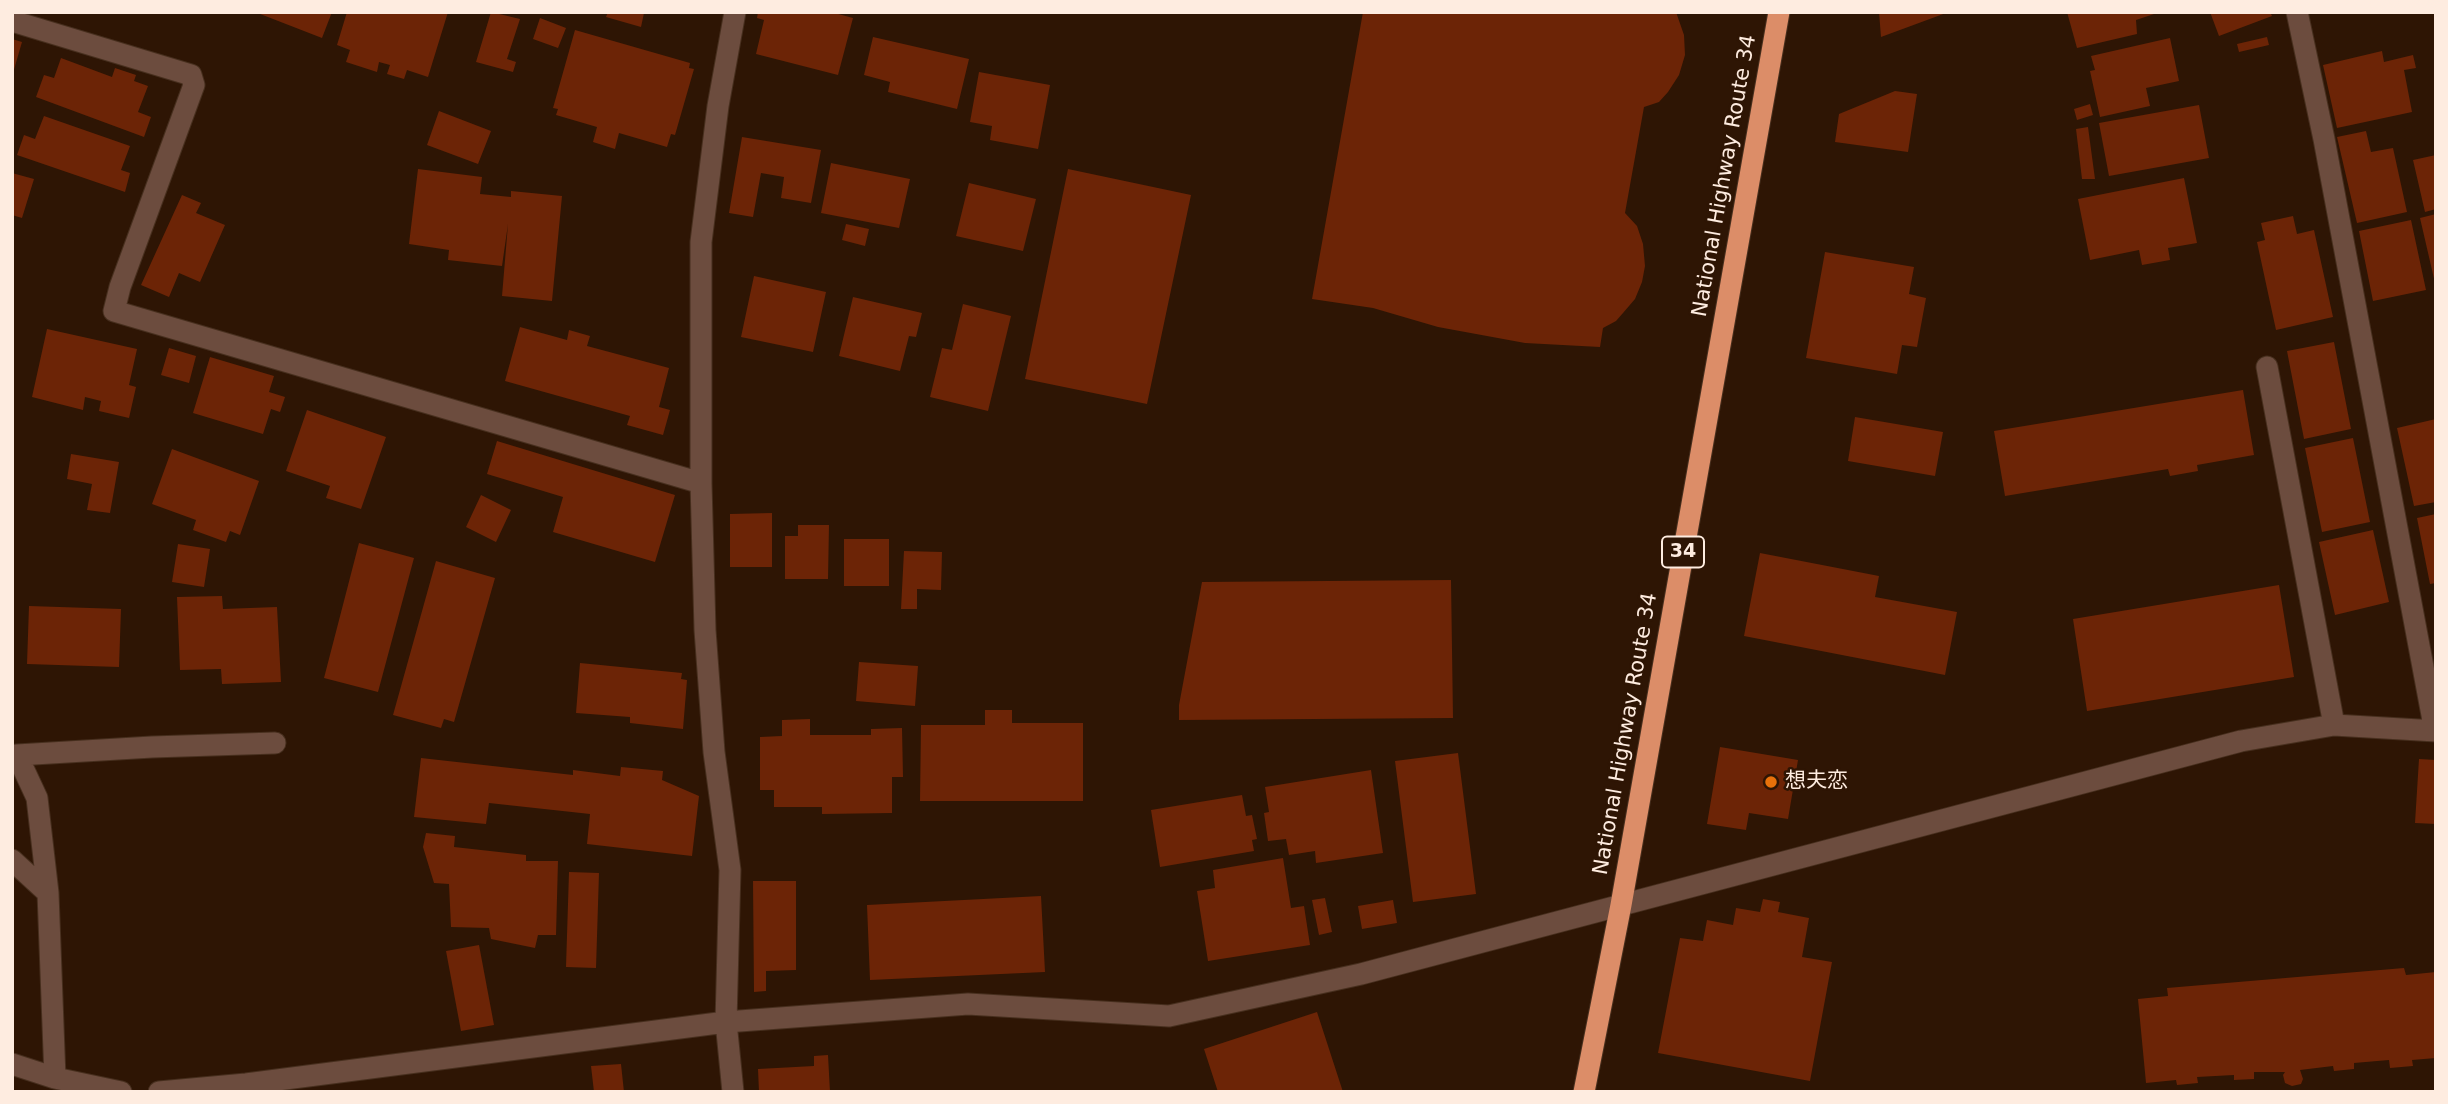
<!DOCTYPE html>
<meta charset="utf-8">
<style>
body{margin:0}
#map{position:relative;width:2448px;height:1104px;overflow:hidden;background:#2e1504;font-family:"DejaVu Sans",sans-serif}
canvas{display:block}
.frame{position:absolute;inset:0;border:14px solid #feece0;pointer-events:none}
</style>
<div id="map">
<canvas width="2448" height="1104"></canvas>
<div class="frame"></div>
</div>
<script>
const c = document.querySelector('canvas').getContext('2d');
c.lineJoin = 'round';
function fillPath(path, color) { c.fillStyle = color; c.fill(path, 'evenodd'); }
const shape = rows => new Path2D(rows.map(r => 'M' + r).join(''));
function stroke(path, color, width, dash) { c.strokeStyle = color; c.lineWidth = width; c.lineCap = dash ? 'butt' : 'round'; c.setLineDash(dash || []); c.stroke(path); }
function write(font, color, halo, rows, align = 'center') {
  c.font = font + ' "DejaVu Sans","Noto Sans JP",sans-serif'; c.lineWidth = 5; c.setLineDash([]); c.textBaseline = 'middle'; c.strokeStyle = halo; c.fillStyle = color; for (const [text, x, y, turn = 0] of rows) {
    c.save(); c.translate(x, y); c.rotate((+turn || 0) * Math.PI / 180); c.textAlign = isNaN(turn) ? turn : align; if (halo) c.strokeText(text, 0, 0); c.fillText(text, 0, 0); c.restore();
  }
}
fillPath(shape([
 [255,12,332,12,322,38],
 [347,12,448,12,428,77,407,70,404,79,387,74,390,65,379,62,377,72,346,62,350,50,337,45],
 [491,12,520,19,507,59,516,62,513,72,476,62],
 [608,12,642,12,644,13,641,27,606,17],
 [758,12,831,12,853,18,838,75,756,54,764,20,757,18],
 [1363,12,1676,12,1684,35,1685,55,1679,75,1668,92,1659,102,1644,107,1625,213,1637,226,1643,244,1645,266,1642,282,1635,299,1623,313,1616,321,1603,328,1600,347,1525,343,1438,327,1373,308,1312,299],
 [1879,12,1946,12,1946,13,1881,37],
 [2067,12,2157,12,2157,13,2136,20,2137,34,2077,48],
 [2210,12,2270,12,2272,16,2219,36],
 [540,18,566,28,558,48,533,39],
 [575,30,690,63,689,68,694,69,675,135,671,134,667,147,619,133,615,149,593,142,597,127,556,115,558,109,553,108],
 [873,37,969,59,957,109,888,92,890,82,864,75],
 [2267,37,2269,45,2239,52,2237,44],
 [2170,38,2179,81,2146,88,2150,106,2100,117,2090,71,2095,70,2091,56],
 [12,39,22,42,13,73,12,73],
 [2382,51,2384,62,2413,55,2416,68,2404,70,2412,112,2337,128,2323,65],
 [61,58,112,77,115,68,136,75,134,81,148,86,138,112,151,117,144,137,36,97,44,75,54,78],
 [979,72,1050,85,1038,149,990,140,992,126,970,122],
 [1895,91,1917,94,1908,152,1835,142,1839,114],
 [2090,104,2093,115,2077,120,2074,109],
 [2199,105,2209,158,2109,176,2099,123],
 [439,111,491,131,478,164,427,145],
 [44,116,130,146,121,170,130,173,125,192,17,155,24,135,35,139],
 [2088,127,2095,179,2082,179,2076,129],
 [2366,131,2371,152,2393,148,2407,212,2357,223,2337,137],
 [742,137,821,150,811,203,781,198,784,177,761,173,753,217,729,213],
 [2436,155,2436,209,2425,212,2413,160],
 [831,163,910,179,899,228,821,213],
 [418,169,482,177,480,194,511,197,511,191,562,196,552,301,502,296,508,224,502,266,448,260,449,250,409,244],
 [1068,169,1191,195,1147,404,1025,379],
 [12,173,34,179,22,218,12,215],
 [2184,178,2197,243,2168,248,2170,260,2142,265,2139,250,2090,260,2078,199],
 [969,183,1036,199,1023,251,956,236],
 [182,195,201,203,196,213,225,225,200,282,179,273,169,297,141,285],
 [2436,214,2436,283,2435,283,2420,218],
 [2293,216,2297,234,2314,230,2333,317,2276,330,2257,242,2265,240,2261,223],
 [2411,220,2426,290,2373,301,2359,231],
 [846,224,869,229,865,246,842,240],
 [1825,252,1914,267,1909,294,1926,298,1917,347,1902,345,1897,374,1806,358],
 [754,276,826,292,813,352,741,337],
 [853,297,922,313,916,337,909,336,900,371,839,356],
 [963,304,1011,316,988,411,930,397,942,348,952,350],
 [520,327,567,340,569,330,590,336,587,346,669,368,659,407,670,410,663,435,627,425,630,416,505,381],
 [47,329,137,349,129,385,136,387,129,418,99,411,101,401,85,397,83,410,32,397],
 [2334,342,2351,429,2304,439,2287,351],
 [169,348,196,356,189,383,161,375],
 [210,357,274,376,269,392,285,397,280,412,271,409,263,434,193,413],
 [2243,390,2254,455,2197,465,2198,471,2170,476,2168,469,2005,496,1994,431],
 [307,410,386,437,361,509,326,498,330,486,286,471],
 [1855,417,1943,432,1935,476,1848,461],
 [2436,419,2436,502,2414,506,2397,428],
 [2353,438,2370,522,2322,532,2305,448],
 [497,441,675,495,655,562,553,532,563,497,487,474],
 [172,449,259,481,240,535,230,531,226,542,193,530,196,520,152,504],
 [71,454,119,462,110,513,87,510,92,484,67,479],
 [481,495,511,510,496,542,466,527],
 [772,513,772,567,730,567,730,514],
 [2436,514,2436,583,2430,584,2417,518],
 [798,525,829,525,828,579,785,579,785,536,798,536],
 [2373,530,2389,602,2335,615,2319,542],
 [844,539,889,539,889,586,844,586],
 [359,543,414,558,378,692,324,678],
 [178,544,210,549,204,587,172,582],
 [904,551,942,552,941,590,917,589,917,609,901,609],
 [1760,553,1879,576,1875,597,1957,612,1945,675,1744,636],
 [436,561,495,578,454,722,444,719,441,728,393,715],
 [1451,580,1453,718,1179,720,1179,705,1202,582],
 [2279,585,2294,677,2087,711,2073,619],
 [222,596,223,609,277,607,281,682,222,684,221,669,180,670,177,597],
 [29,606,121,609,119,667,27,664],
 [859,662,918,666,915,706,856,701],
 [580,663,682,673,681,679,687,680,683,729,630,723,630,717,576,713],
 [985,710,1012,710,1012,723,1083,723,1083,801,920,801,921,725,985,725],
 [810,719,810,735,871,735,871,729,902,728,903,777,892,777,892,813,822,814,822,807,774,807,774,790,760,790,760,737,782,736,782,720],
 [1720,747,1798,760,1788,819,1749,813,1746,830,1707,824],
 [1458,753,1476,894,1413,902,1395,761],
 [421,758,573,775,573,770,620,776,621,767,663,771,662,780,699,796,692,856,587,844,590,814,489,803,486,824,414,817],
 [2419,759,2436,760,2436,824,2415,823],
 [1371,770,1383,853,1316,863,1315,851,1289,855,1286,839,1268,841,1264,813,1269,812,1265,787],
 [1242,795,1246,816,1252,815,1257,839,1252,840,1254,851,1160,867,1151,810],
 [426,833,455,836,454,847,526,855,526,861,558,861,556,935,538,935,535,948,491,939,489,928,451,927,449,884,434,883,423,847],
 [1283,858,1291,908,1304,906,1310,945,1208,961,1197,891,1215,888,1213,870],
 [569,872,599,873,596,968,566,967],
 [753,881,796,881,796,970,766,971,766,991,754,992],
 [1041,896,1045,972,870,980,867,905],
 [1325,898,1332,932,1319,935,1312,900],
 [1763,899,1780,902,1778,912,1809,918,1802,957,1832,962,1810,1081,1658,1053,1680,938,1703,941,1707,920,1733,925,1736,908,1760,912],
 [1393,900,1397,923,1362,929,1358,906],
 [479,945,494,1025,461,1031,446,951],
 [2404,968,2406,975,2436,972,2436,1058,2412,1060,2413,1066,2390,1068,2389,1060,2354,1063,2354,1069,2334,1071,2333,1066,2300,1070,2303,1079,2301,1084,2292,1086,2285,1083,2283,1075,2285,1072,2254,1072,2254,1079,2234,1080,2234,1075,2197,1077,2198,1083,2177,1085,2176,1080,2146,1083,2138,999,2168,996,2167,988],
 [1317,1012,1343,1092,1218,1092,1204,1049],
 [828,1055,830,1092,759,1092,758,1069,814,1066,814,1056],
 [621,1064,624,1092,594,1092,591,1066]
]), '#6c2406');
const minor = shape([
 [2297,12,2324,139,2435,731],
 [12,21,191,75,194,85,120,287,114,311,701,483],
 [2267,367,2334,725],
 [12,860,48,893],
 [12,1064,55,1078,121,1092],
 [55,1078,48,893,37,798,17,755,152,747,275,743],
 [159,1092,246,1084,726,1022,968,1004,1169,1016,1361,974,2241,741,2334,725,2436,731],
 [733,1092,726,1022,730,870,714,752,705,630,701,483,701,242,718,106,735,12]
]);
const highway = shape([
 [1584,1092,1621,905,1779,12]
]);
stroke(minor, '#472f1e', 23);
stroke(highway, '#472f1e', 23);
stroke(minor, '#6c4c3e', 21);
stroke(highway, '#dc8d68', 21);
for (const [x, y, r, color] of [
 [1771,782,7,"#e8710a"]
]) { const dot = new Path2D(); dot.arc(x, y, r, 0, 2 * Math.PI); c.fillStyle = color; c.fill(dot); stroke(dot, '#2e1504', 2.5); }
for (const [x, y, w] of [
 [1683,552,42]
]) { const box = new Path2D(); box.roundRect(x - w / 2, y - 15.5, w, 31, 5); c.fillStyle = '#2e1504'; c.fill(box); stroke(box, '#feece0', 2); }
write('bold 19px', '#feece0', null, [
 ["34",1683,552]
]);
write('21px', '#feece0', '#2e1504', [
 ["National Highway Route 34",1725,176,-80],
 ["National Highway Route 34",1626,734,-80]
]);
write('21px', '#feece0', '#2e1504', [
 ["想夫恋",1785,782]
], 'left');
</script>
